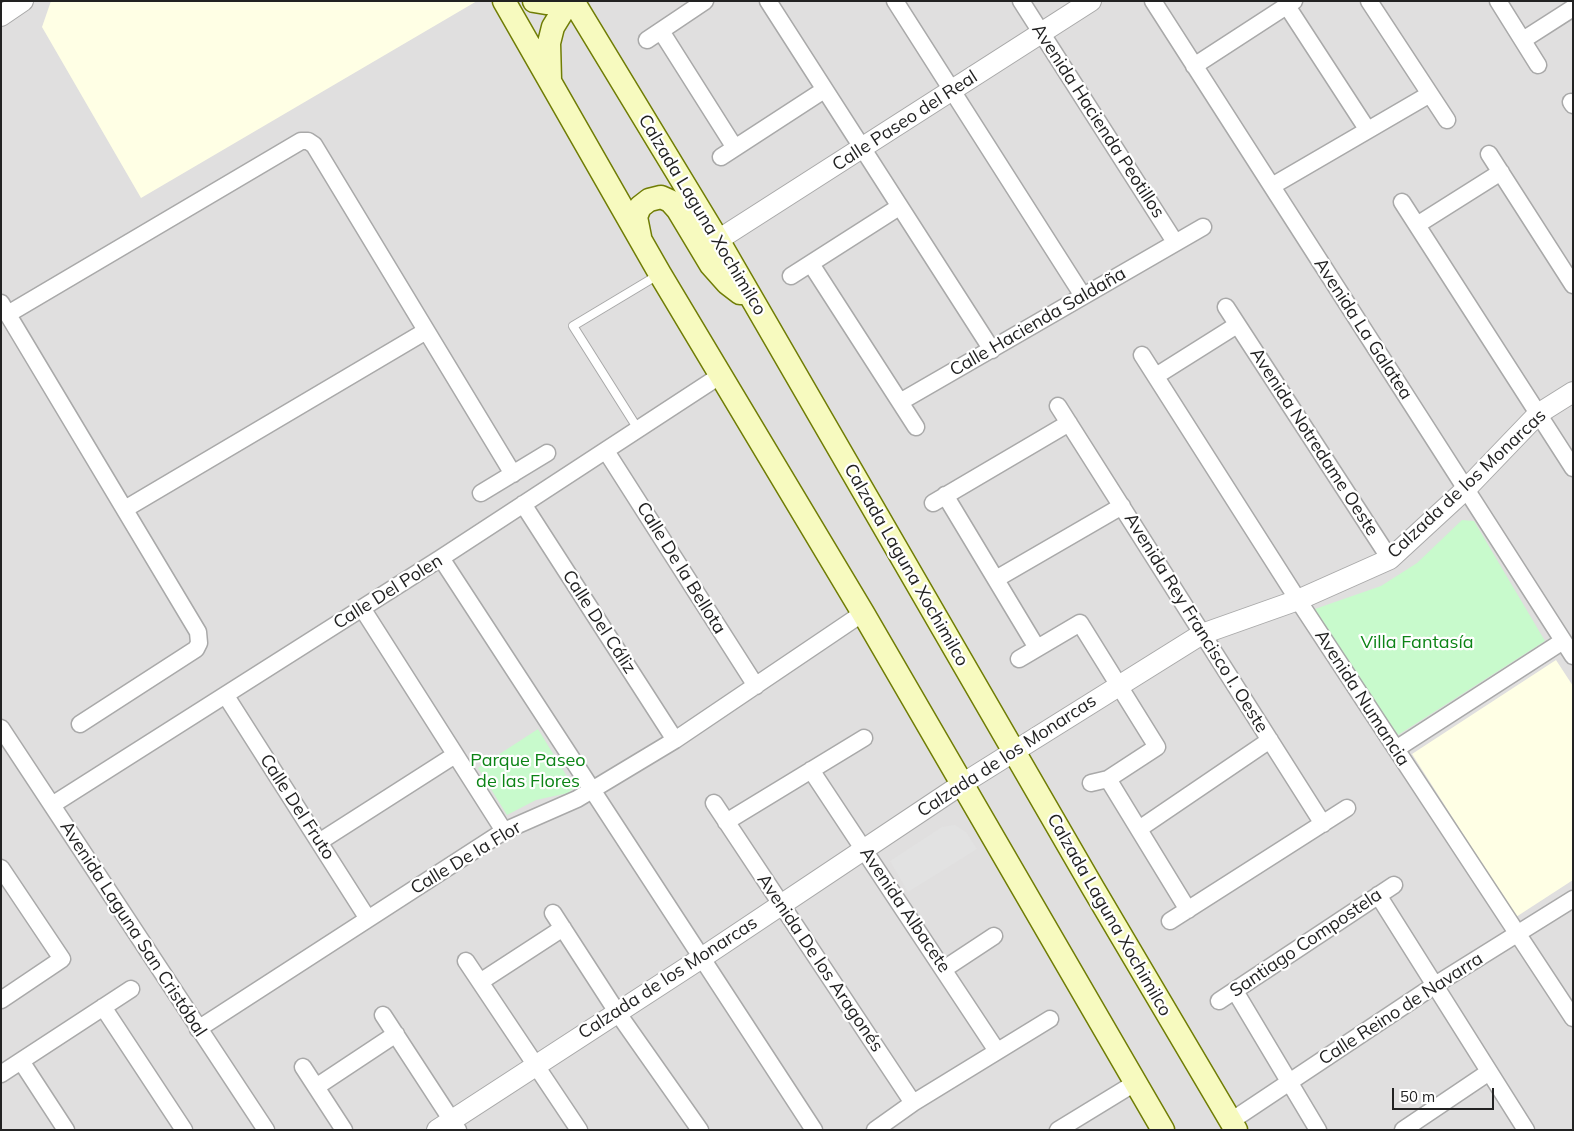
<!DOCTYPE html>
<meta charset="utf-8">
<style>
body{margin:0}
#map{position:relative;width:1574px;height:1131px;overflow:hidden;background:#f2efe9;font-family:Mulish,sans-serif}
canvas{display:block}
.frame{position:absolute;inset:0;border:2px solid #222;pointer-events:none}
.scale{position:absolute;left:1392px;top:1088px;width:102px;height:22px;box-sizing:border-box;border:2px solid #222;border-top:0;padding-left:6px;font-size:15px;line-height:18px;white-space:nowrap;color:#222;-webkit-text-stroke:4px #fff;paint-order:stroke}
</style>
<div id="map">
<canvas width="1574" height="1131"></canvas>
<div class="frame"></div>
<div class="scale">50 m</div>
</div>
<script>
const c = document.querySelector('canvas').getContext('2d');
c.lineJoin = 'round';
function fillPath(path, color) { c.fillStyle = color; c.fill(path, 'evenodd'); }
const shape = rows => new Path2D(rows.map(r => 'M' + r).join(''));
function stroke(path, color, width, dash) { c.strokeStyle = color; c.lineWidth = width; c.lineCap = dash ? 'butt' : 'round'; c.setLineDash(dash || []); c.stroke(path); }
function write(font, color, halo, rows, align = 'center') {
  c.font = font + ' Mulish,sans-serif'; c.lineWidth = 4.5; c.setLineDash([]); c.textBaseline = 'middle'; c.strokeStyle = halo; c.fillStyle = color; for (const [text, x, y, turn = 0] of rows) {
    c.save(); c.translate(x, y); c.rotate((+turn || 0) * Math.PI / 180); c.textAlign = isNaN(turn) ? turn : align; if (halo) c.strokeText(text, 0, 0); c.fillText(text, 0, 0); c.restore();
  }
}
fillPath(shape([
 [1,1,1573,1,1573,1130,1,1130]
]), '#e0dfdf');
fillPath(shape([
 [51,1,477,1,141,198,42,27],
 [1556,660,1573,686,1573,880,1516,917,1412,754]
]), '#ffffe5');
fillPath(shape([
 [1462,520,1474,521,1545,641,1398,735,1312,610,1381,586,1417,563],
 [538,729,574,788,568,793,536,800,507,815,478,768]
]), '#c8facc');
fillPath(shape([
 [955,825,966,832,977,849,908,892,890,861,942,827]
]), '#e2e2e2');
const service = shape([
 [638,429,573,326,658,275]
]);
const minor = shape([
 [768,1,992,350],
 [895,1,1083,296],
 [1021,1,1175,242],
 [1153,1,1573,656],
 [1369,1,1447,120],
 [1498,1,1538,65],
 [1287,6,1367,129],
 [661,31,735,148],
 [647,40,705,1],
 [1523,40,1573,8],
 [1194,66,1294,1],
 [1571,102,1573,105],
 [1489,154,1573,285],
 [721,157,824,90],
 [1272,186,1430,94],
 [1402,202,1573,468],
 [1417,225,1501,172],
 [811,264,916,427],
 [791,276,899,207],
 [1,303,198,632,199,643,196,649,80,724],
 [1226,307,1390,559],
 [8,314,301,141,308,141,314,145,513,474],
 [1142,355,1298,600,1573,1018],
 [1156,376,1237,325],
 [900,402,1203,227],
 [1058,406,1323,824],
 [606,451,756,686],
 [481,493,547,453],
 [945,495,1037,648],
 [933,503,1069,423],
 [523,504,675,740],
 [125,509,426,331],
 [441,558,814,1130],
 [996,579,1122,506],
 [362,608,504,831],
 [1019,659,1080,623,1157,747,1108,779,1091,783],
 [226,696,368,919],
 [1,728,266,1130],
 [1396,749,1563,641],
 [811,770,997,1051],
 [1108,779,1188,910],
 [714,803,913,1103],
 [52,805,441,558,721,375],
 [726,822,864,738],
 [1139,829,1270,740],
 [319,842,455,755],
 [1,868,62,959,1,1000],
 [1378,895,1526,1130],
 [553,913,617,1012,700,1130],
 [1170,921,1347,808],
 [466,961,579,1130],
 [944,969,994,936],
 [480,982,563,928],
 [1235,991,1318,1130],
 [1219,1001,1394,885],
 [103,1007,184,1130],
 [383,1015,458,1130],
 [198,1029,504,831,577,799,675,740,863,613],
 [21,1061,66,1130],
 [303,1067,344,1130],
 [1,1074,131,989],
 [316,1087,396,1034],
 [1231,1121,1435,985,1573,899],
 [875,1130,913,1103,1050,1019],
 [1058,1130,1135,1083],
 [1403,1130,1489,1072]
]);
const tertiary = shape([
 [1,16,23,1],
 [718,240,1091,1],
 [437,1130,700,959,962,784,1202,634,1298,600,1390,559,1466,489,1538,414,1573,392]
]);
const secondary = shape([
 [504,1,660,274,863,613,1163,1130],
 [534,1,546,3,555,1],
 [573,1,718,240,1093,888,1236,1130],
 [550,80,549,43,553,27,569,1],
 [640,237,636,217,640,207,649,200,661,197,670,201,678,210,711,265,727,283,740,293]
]);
stroke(service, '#a9a9a9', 10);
stroke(minor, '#a9a9a9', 19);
stroke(tertiary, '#a9a9a9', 22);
stroke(secondary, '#707d05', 25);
stroke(service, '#fff', 8);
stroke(minor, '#fff', 16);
stroke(tertiary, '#fff', 20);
stroke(secondary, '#f7fabf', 22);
write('18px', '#222', '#fff', [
 ["Calle Paseo del Real",905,121,-33],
 ["Avenida Hacienda Peotillos",1098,121,57],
 ["Calzada Laguna Xochimilco",702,215,59],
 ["Calle Hacienda Saldaña",1038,322,-30],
 ["Avenida La Galatea",1363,329,57],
 ["Avenida Notredame Oeste",1314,442,57],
 ["Calzada de los Monarcas",1467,484,-43],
 ["Calzada Laguna Xochimilco",906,565,60],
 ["Calle De la Bellota",681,568,58],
 ["Calle Del Polen",388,592,-32],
 ["Calle Del Cáliz",599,622,57],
 ["Avenida Rey Francisco I. Oeste",1196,623,58],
 ["Avenida Numancia",1362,698,57],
 ["Calzada de los Monarcas",1007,756,-33],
 ["Calle Del Fruto",297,807,57],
 ["Calle De la Flor",466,858,-31],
 ["Avenida Albacete",905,910,56],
 ["Calzada Laguna Xochimilco",1109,915,60],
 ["Avenida Laguna San Cristóbal",133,929,57],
 ["Santiago Compostela",1306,943,-34],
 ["Avenida De los Aragonés",820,963,56],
 ["Calzada de los Monarcas",668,978,-33],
 ["Calle Reino de Navarra",1401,1009,-33]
]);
write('18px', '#0c8416', '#fff', [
 ["Villa Fantasía",1417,643],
 ["Parque Paseo",528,761],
 ["de las Flores",528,782]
]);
</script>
